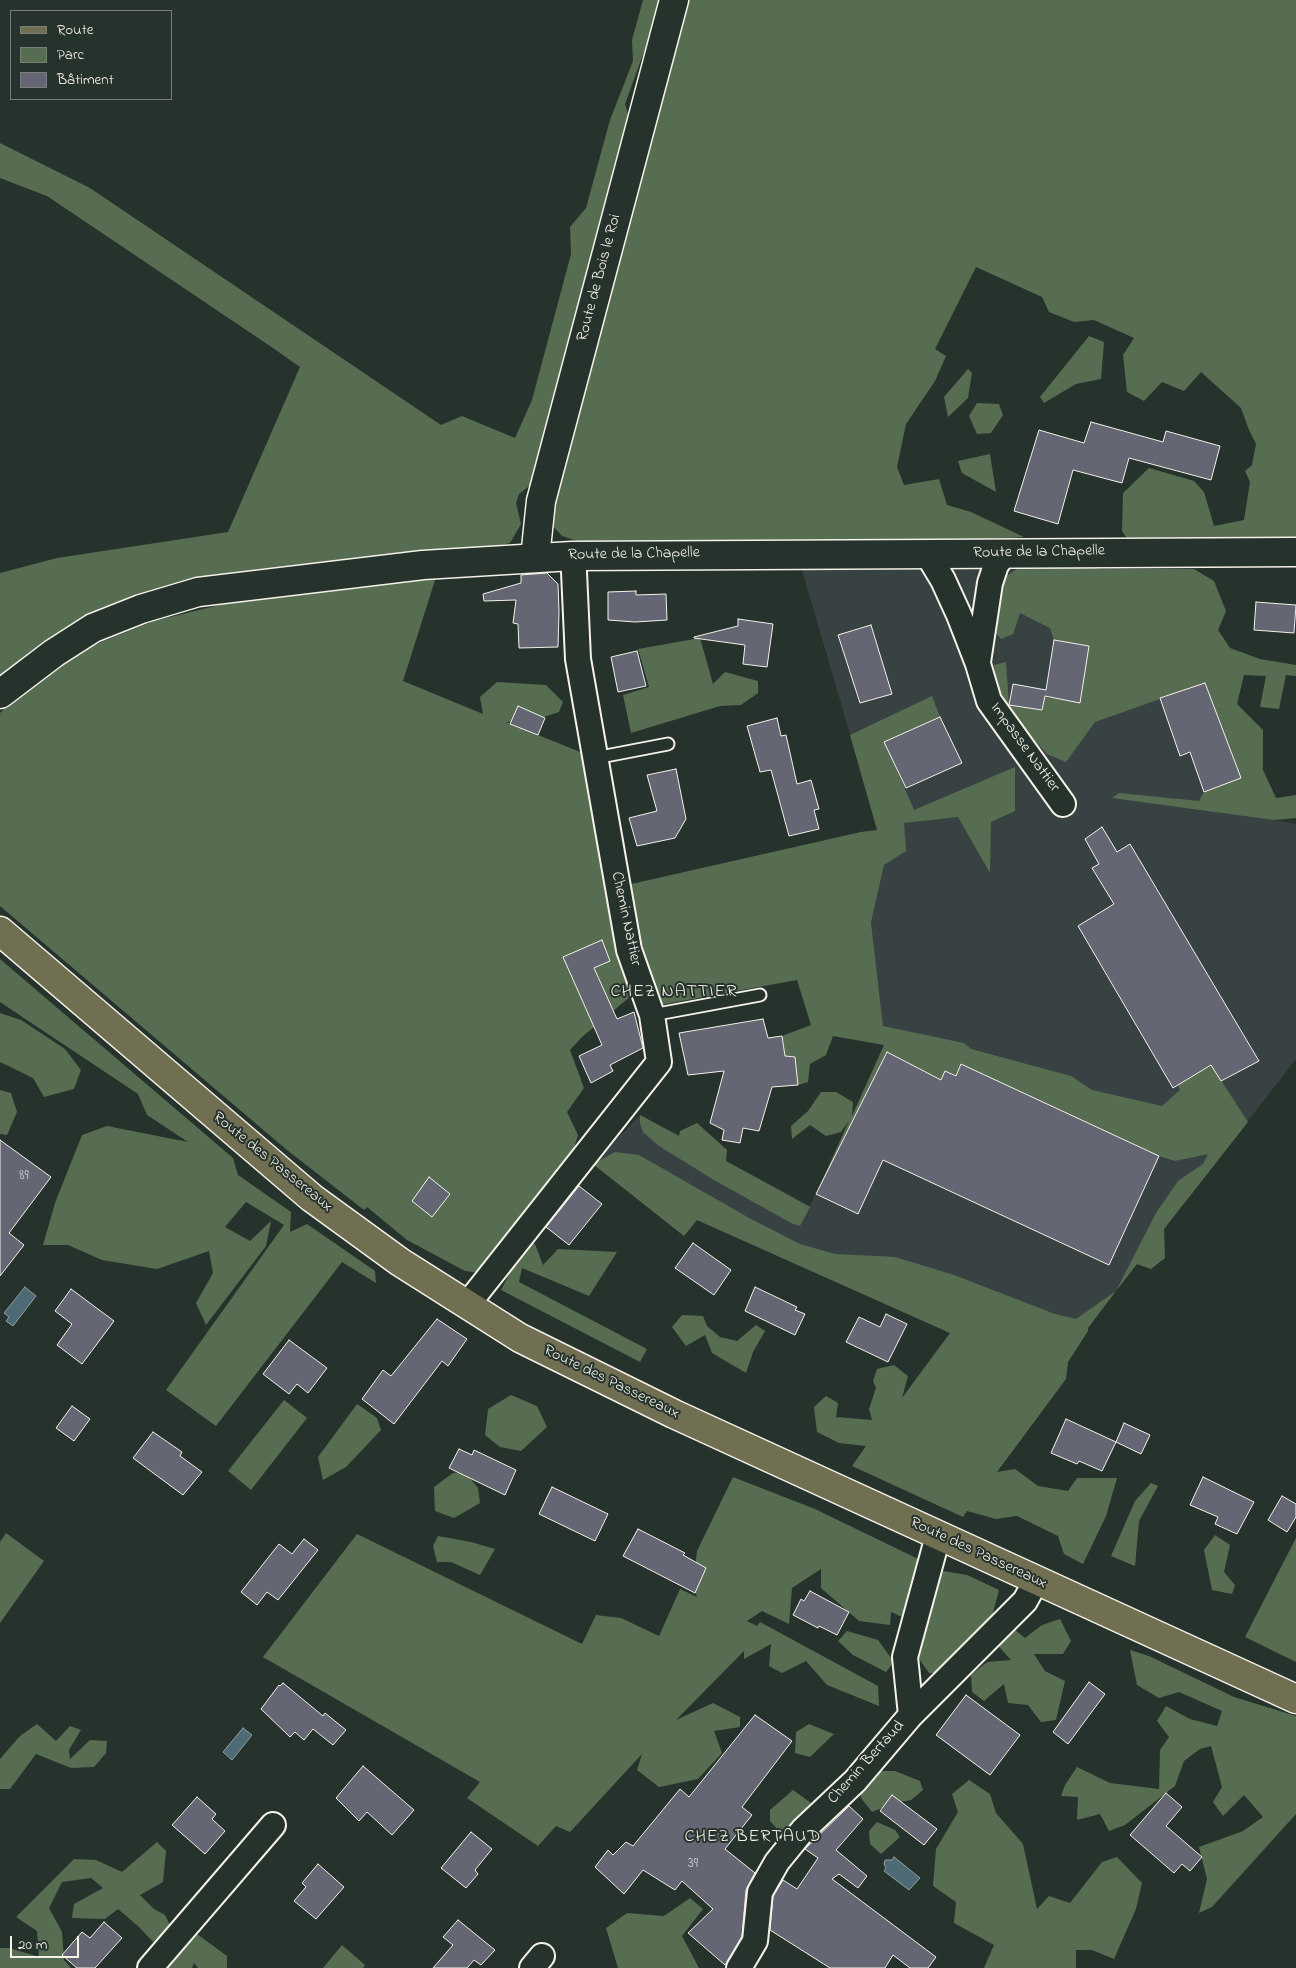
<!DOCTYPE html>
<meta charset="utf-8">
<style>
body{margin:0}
#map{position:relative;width:1296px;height:1968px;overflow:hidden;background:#26332d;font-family:"Indie Flower",sans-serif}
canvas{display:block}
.legend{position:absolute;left:10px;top:10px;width:162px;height:90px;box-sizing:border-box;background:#26332d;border:1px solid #787f78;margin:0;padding:6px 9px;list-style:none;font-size:15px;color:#f4f1e8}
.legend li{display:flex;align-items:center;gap:10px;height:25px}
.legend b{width:25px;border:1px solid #787f78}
.scale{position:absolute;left:10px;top:1936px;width:69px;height:22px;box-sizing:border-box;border:2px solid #f4f1e8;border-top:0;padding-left:6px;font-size:15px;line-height:18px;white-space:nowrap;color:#f4f1e8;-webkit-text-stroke:4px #26332d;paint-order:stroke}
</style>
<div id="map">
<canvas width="1296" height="1968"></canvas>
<ul class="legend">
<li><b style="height:6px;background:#716f52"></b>Route</li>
<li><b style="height:14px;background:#576d51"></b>Parc</li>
<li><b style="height:14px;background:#656673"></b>Bâtiment</li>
</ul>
<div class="scale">20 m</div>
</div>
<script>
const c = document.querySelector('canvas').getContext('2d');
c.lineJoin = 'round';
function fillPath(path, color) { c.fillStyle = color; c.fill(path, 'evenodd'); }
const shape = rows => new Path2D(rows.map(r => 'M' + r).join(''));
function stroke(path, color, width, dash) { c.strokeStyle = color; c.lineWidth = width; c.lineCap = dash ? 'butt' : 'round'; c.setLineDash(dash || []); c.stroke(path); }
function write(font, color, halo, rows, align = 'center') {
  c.font = font + ' "Indie Flower",sans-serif'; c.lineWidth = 4; c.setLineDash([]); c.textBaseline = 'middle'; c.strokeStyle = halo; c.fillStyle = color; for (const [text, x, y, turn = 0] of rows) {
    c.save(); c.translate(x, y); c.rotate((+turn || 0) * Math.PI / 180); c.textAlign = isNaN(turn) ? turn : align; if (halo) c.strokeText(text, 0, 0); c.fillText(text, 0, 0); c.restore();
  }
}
fillPath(shape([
 [1194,569,1274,820,1296,824,1296,1059,1076,1342,950,1333,697,1220,684,1236,593,1164,640,1115,810,1206,885,1045,861,832,878,830,802,570]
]), '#394242');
fillPath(shape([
 [643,0,1296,0,1296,547,1131,544,1122,531,1123,493,1149,468,1194,481,1204,492,1214,526,1244,520,1250,482,1245,471,1252,465,1256,444,1249,430,1241,408,1201,372,1184,391,1162,382,1144,401,1127,392,1123,355,1134,338,1094,320,1074,322,1049,312,1042,297,976,267,935,349,946,356,935,381,906,424,897,467,904,485,939,479,947,505,971,512,1024,537,973,541,934,549,908,540,872,545,839,542,577,541,562,536,550,523,537,480,519,494,516,503,521,524,510,543,473,552,200,580,66,627,0,676,0,573,57,558,228,532,300,367,273,348,47,196,0,178,0,143,90,188,441,425,462,416,515,438,532,400,571,254,570,227,586,208,610,120,633,61,632,40],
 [650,40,595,312,587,273,630,121,625,104,642,57],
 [1089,336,1104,342,1101,379,1076,384,1044,403,1040,397],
 [968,369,972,373,968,398,948,417,944,397],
 [977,403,999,404,1003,415,991,433,977,434,969,416],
 [990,454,996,492,962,473,958,461],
 [1068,561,1100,569,1194,569,1214,581,1226,611,1218,630,1230,648,1260,659,1296,665,1296,676,1286,675,1279,709,1260,707,1266,676,1244,675,1237,704,1263,730,1263,770,1276,798,1296,795,1296,818,1274,820,1112,798,1119,793,1199,801,1204,792,1240,778,1205,683,1095,722,1066,762,1047,754,1014,717,996,684,994,665,1006,662,1009,705,1042,710,1045,697,1080,702,1089,646,1054,640,1050,628,1020,613,1013,634,1001,639,993,630,995,594,1005,577,1017,569,1041,569],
 [436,577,403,681,483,714,480,697,497,682,546,685,563,702,559,712,531,721,506,722,595,758,611,773,619,853,618,887,861,832,877,830,850,735,932,696,940,717,885,742,914,810,1015,767,1015,811,991,822,990,873,958,817,904,823,906,851,884,865,871,922,883,1026,964,1043,971,1049,1071,1076,1092,1090,1162,1106,1180,1090,1178,1085,1211,1065,1248,1122,1164,1229,1165,1258,1151,1269,1137,1264,1116,1291,1088,1328,1088,1331,1068,1362,1066,1379,997,1472,1015,1469,1038,1486,1068,1491,1077,1478,1117,1478,1106,1516,1083,1564,1064,1554,1058,1536,1017,1516,996,1519,967,1511,963,1517,852,1466,866,1446,839,1443,817,1432,814,1407,826,1396,838,1403,836,1417,872,1420,869,1409,876,1388,873,1381,877,1369,894,1365,908,1376,902,1398,950,1333,697,1220,684,1236,593,1164,615,1152,639,1155,751,1219,800,1244,835,1254,895,1257,954,1275,1055,1314,1076,1319,1116,1291,1156,1213,1178,1181,1203,1164,1208,1154,1175,1161,1159,1156,1051,1106,1029,1106,945,1071,941,1080,887,1052,816,1194,849,1121,841,1132,826,1136,810,1125,792,1139,791,1126,808,1111,821,1092,836,1092,853,1102,852,1116,884,1045,833,1036,826,1055,810,1064,808,1082,798,1085,795,1057,785,1056,782,1036,811,1025,797,980,649,1007,627,941,613,938,631,996,582,1037,570,1050,584,1088,567,1112,578,1135,571,1158,480,1273,465,1271,407,1240,367,1207,364,1210,287,1150,0,906,0,713,61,658,154,621,240,600],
 [700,638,713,684,725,672,758,681,758,693,741,705,720,706,631,733,623,695,649,687,638,649],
 [0,959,233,1158,238,1175,291,1212,290,1232,307,1224,375,1271,376,1283,342,1262,216,1426,166,1390,284,1225,246,1202,225,1227,250,1241,271,1221,266,1246,206,1325,196,1303,213,1273,209,1251,157,1269,102,1260,68,1245,43,1245,55,1203,82,1135,107,1126,188,1142,147,1115,138,1094,0,1002],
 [0,1013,21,1020,65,1049,81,1070,74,1089,44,1097,33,1078,0,1062],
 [0,1090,11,1093,17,1112,7,1135,0,1134],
 [640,1115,679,1136,680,1131,697,1123,727,1150,726,1161,810,1207,800,1226,791,1223,714,1180,659,1146,643,1132,640,1123],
 [527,1241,535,1244,543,1265,558,1249,617,1252,589,1296,522,1268,519,1282,647,1349,640,1362,501,1290],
 [682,1315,703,1316,707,1326,720,1337,737,1341,756,1325,765,1331,753,1352,746,1373,712,1353,705,1335,686,1346,672,1327],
 [511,1395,537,1406,547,1427,521,1451,500,1447,485,1435,488,1409],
 [284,1400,307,1418,251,1490,228,1471],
 [357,1404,377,1418,381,1430,346,1467,323,1480,318,1457],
 [465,1472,478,1488,480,1503,454,1518,435,1511,434,1487,453,1473],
 [733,1477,815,1509,943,1571,967,1575,999,1590,990,1624,943,1674,929,1673,913,1650,907,1619,891,1612,890,1625,859,1621,821,1588,821,1569,792,1588,789,1624,762,1611,747,1621,757,1626,760,1622,878,1686,879,1706,827,1685,806,1661,782,1673,769,1666,771,1644,744,1659,744,1651,676,1720,713,1703,740,1717,740,1727,714,1731,722,1753,698,1779,659,1787,637,1770,642,1754,570,1832,556,1826,538,1846,467,1798,480,1782,263,1657,357,1534,582,1644,596,1615,621,1618,659,1636,680,1589,697,1597,693,1588,697,1551],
 [1151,1483,1158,1486,1139,1521,1135,1566,1111,1556,1135,1501],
 [6,1533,44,1561,0,1623,0,1542],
 [1215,1535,1230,1545,1224,1572,1235,1585,1232,1594,1212,1590,1204,1550],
 [438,1536,471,1542,495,1549,480,1575,451,1562,437,1562,433,1546],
 [1296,1538,1296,1662,1245,1637],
 [1060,1619,1071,1641,1063,1654,1034,1654,1045,1671,1065,1681,1056,1720,1041,1722,1028,1705,1008,1703,1004,1684,984,1701,972,1692,971,1675,987,1662,1011,1660,994,1641,1010,1626,1025,1638,1042,1625],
 [847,1631,878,1640,894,1662,886,1672,853,1655,838,1641],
 [1130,1650,1149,1656,1234,1697,1296,1716,1296,1814,1212,1907,1199,1913,1207,1879,1199,1847,1243,1831,1263,1817,1244,1795,1223,1816,1213,1802,1222,1787,1211,1746,1200,1749,1184,1761,1175,1786,1125,1825,1109,1831,1100,1814,1077,1820,1078,1797,1061,1796,1065,1785,1077,1767,1110,1783,1159,1789,1160,1750,1169,1737,1157,1721,1166,1706,1190,1719,1217,1726,1222,1711,1179,1692,1159,1698,1137,1685],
 [37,1724,56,1741,70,1726,81,1730,69,1750,70,1759,90,1740,107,1741,106,1753,94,1767,71,1768,36,1754,10,1789,0,1789,0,1759,20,1736],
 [809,1724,834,1734,810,1757,795,1753,796,1732],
 [875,1771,895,1771,920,1781,923,1790,911,1800,891,1804,872,1812,861,1798,860,1786],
 [969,1780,990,1794,996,1813,1023,1844,1037,1909,1049,1896,1070,1903,1102,1862,1117,1857,1142,1883,1136,1909,1114,1959,1092,1950,1076,1950,1076,1968,984,1968,994,1945,954,1923,956,1902,933,1886,936,1849,958,1812,952,1794],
 [793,1790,811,1803,786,1839,770,1821,770,1810],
 [877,1822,895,1830,900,1837,881,1854,870,1844,869,1831],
 [157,1842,166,1851,163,1882,140,1895,154,1909,165,1915,171,1927,153,1942,139,1927,118,1909,105,1919,72,1918,74,1904,103,1888,91,1878,62,1882,49,1908,62,1932,64,1960,71,1968,0,1968,0,1948,9,1948,39,1957,37,1931,16,1917,74,1859,96,1860,122,1872],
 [690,1898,703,1909,682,1936,699,1968,618,1968,606,1928,627,1913,664,1916],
 [193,1931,227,1956,227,1968,198,1968,194,1963,192,1968,143,1968],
 [342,1945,365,1965,363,1968,323,1968]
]), '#576d51');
const water = shape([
 [25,1287,36,1296,13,1326,6,1321,9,1317,4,1313,25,1287],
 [243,1728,252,1735,232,1760,223,1752,243,1728],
 [894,1857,920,1878,909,1890,884,1871,886,1868,884,1864,885,1860,892,1860,894,1857]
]);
fillPath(water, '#4e6a74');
stroke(water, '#90a0a2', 1);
const building = shape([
 [1091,422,1163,442,1166,431,1220,446,1211,480,1129,458,1122,483,1073,470,1058,524,1014,511,1039,430,1084,443,1091,422],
 [547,573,558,584,559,611,558,647,519,648,518,624,513,623,516,600,484,601,483,594,521,583,521,575,547,573],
 [636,591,636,595,666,594,667,620,635,622,608,620,608,592,636,591],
 [1256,602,1296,605,1294,633,1254,630,1256,602],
 [738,619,773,624,767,667,743,664,745,645,694,638,694,637,738,626,738,619],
 [871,625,892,694,860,703,838,635,871,625],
 [1054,640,1089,646,1080,703,1045,696,1042,710,1009,705,1013,684,1046,690,1054,640],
 [637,651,646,686,618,692,611,657,637,651],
 [1205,683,1241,778,1204,792,1190,752,1180,756,1160,698,1205,683],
 [518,706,545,718,538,735,510,724,518,706],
 [940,717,962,763,906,788,884,742,940,717],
 [777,718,781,736,786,735,797,784,811,780,819,809,814,810,819,829,789,836,771,770,760,772,747,726,777,718],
 [676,769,686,819,675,838,637,846,629,818,657,811,647,775,676,769],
 [1102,827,1117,852,1130,844,1259,1061,1221,1081,1211,1065,1173,1088,1078,926,1114,904,1092,868,1099,864,1085,839,1102,827],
 [602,940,610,961,594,968,617,1019,634,1012,643,1048,610,1065,613,1071,591,1083,579,1056,602,1045,563,957,602,940],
 [763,1019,768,1038,782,1036,785,1056,795,1057,798,1085,772,1087,759,1131,743,1128,740,1143,722,1140,724,1130,710,1123,724,1071,688,1075,679,1033,763,1019],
 [887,1052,941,1080,945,1071,956,1076,961,1064,1159,1156,1109,1265,883,1160,858,1214,816,1194,887,1052],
 [0,1140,51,1177,9,1233,24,1245,0,1276,0,1140],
 [429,1177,450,1194,432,1217,412,1201,429,1177],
 [579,1186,602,1204,569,1245,546,1227,579,1186],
 [693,1243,731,1270,714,1295,675,1268,693,1243],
 [755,1287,797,1307,795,1310,805,1314,795,1335,745,1311,755,1287],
 [71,1289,114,1321,82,1364,57,1345,72,1324,55,1311,71,1289],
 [886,1314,907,1324,888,1362,846,1342,859,1317,880,1327,886,1314],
 [437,1319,467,1339,448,1366,442,1361,394,1424,362,1399,383,1370,391,1376,437,1319],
 [289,1340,327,1368,308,1393,297,1384,289,1394,263,1374,289,1340],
 [72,1406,90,1419,74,1441,56,1428,72,1406],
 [1066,1419,1116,1442,1102,1471,1079,1461,1077,1464,1051,1453,1066,1419],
 [1124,1423,1150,1435,1141,1454,1116,1442,1124,1423],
 [153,1432,182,1452,180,1456,202,1472,183,1495,133,1458,153,1432],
 [459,1449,472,1455,474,1450,516,1470,505,1495,449,1468,459,1449],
 [1203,1477,1254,1502,1237,1534,1215,1524,1218,1517,1190,1505,1203,1477],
 [552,1487,608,1514,595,1541,539,1514,552,1487],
 [1282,1496,1296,1504,1296,1517,1287,1532,1268,1520,1282,1496],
 [638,1529,685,1553,683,1555,706,1568,695,1593,623,1556,638,1529],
 [304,1539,318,1550,278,1600,267,1592,257,1605,241,1592,279,1544,292,1554,304,1539],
 [810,1591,849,1612,837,1635,819,1626,818,1628,793,1615,801,1599,804,1601,810,1591],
 [1089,1682,1105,1694,1068,1744,1053,1732,1089,1682],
 [283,1683,323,1716,325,1713,346,1730,333,1745,313,1729,304,1740,295,1732,290,1737,261,1709,279,1685,280,1686,283,1683],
 [966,1695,1020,1735,990,1775,936,1735,966,1695],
 [755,1715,792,1741,742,1807,752,1815,725,1849,755,1873,746,1890,742,1937,725,1965,688,1933,713,1909,682,1881,675,1890,643,1870,624,1894,595,1867,608,1850,613,1855,626,1842,633,1846,680,1789,689,1797,755,1715],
 [363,1766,414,1810,392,1835,367,1812,359,1821,336,1798,363,1766],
 [1166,1793,1182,1807,1166,1826,1202,1857,1190,1871,1182,1864,1174,1873,1130,1835,1166,1793],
 [892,1795,937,1829,924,1845,880,1811,892,1795],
 [197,1797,216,1814,212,1819,225,1831,205,1854,172,1825,197,1797],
 [849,1806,863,1819,836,1850,867,1876,858,1888,839,1874,832,1879,936,1957,928,1968,910,1968,893,1955,885,1968,830,1968,770,1930,773,1896,783,1880,797,1889,818,1858,805,1849,849,1806],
 [471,1832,492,1849,475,1870,478,1874,466,1888,441,1868,471,1832],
 [318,1864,344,1887,316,1919,294,1901,306,1887,302,1883,318,1864],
 [458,1920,495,1950,481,1965,474,1960,467,1968,433,1968,453,1945,443,1937,458,1920],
 [104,1922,122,1938,95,1968,77,1968,62,1955,82,1932,90,1938,104,1922]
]);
fillPath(building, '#656673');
stroke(building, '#f4f1e8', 1);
const service = shape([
 [595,758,668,744],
 [652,1015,760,995]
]);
const minor = shape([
 [928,555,943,580,959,615,978,664,989,701,1063,804],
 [978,662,990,583,996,565,1004,554],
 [467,1305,659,1062,652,1015,629,950,578,659,574,572,572,556],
 [911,1715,905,1657,938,1536],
 [150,1968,273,1825],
 [532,1968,542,1956],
 [739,1968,755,1941,760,1892,777,1862,803,1830,855,1781,911,1715,1025,1601,1036,1581]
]);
const tertiary = shape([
 [535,558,541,501,674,0]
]);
const secondary = shape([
 [0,694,54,653,93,628,141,609,198,592,423,565,572,556,1296,552]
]);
const primary = shape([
 [0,931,312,1198,400,1262,520,1338,674,1414,1296,1699]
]);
stroke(service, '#f4f1e8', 15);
stroke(minor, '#f4f1e8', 28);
stroke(tertiary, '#f4f1e8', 31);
stroke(secondary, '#f4f1e8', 31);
stroke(primary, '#f4f1e8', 31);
stroke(service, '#26332d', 11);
stroke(minor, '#26332d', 24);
stroke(tertiary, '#26332d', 28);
stroke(secondary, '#26332d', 28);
stroke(primary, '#716f52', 28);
write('14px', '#d0cecb', null, [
 ["89",24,1177],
 ["39",693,1865]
]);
write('16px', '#f4f1e8', '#26332d', [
 ["Route de Bois le Roi",600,278,-75],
 ["Route de la Chapelle",1039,553,-1],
 ["Route de la Chapelle",634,555,-1],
 ["Impasse Nattier",1024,748,54],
 ["Chemin Nattier",625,919,78],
 ["Route des Passereaux",272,1163,39],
 ["Route des Passereaux",611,1383,26],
 ["Route des Passereaux",978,1554,25],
 ["Chemin Bertaud",867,1763,-48]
]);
c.letterSpacing = '1px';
write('18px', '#f4f1e8', '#26332d', [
 ["CHEZ NATTIER",674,993],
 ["CHEZ BERTAUD",753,1838]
]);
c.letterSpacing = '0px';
</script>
